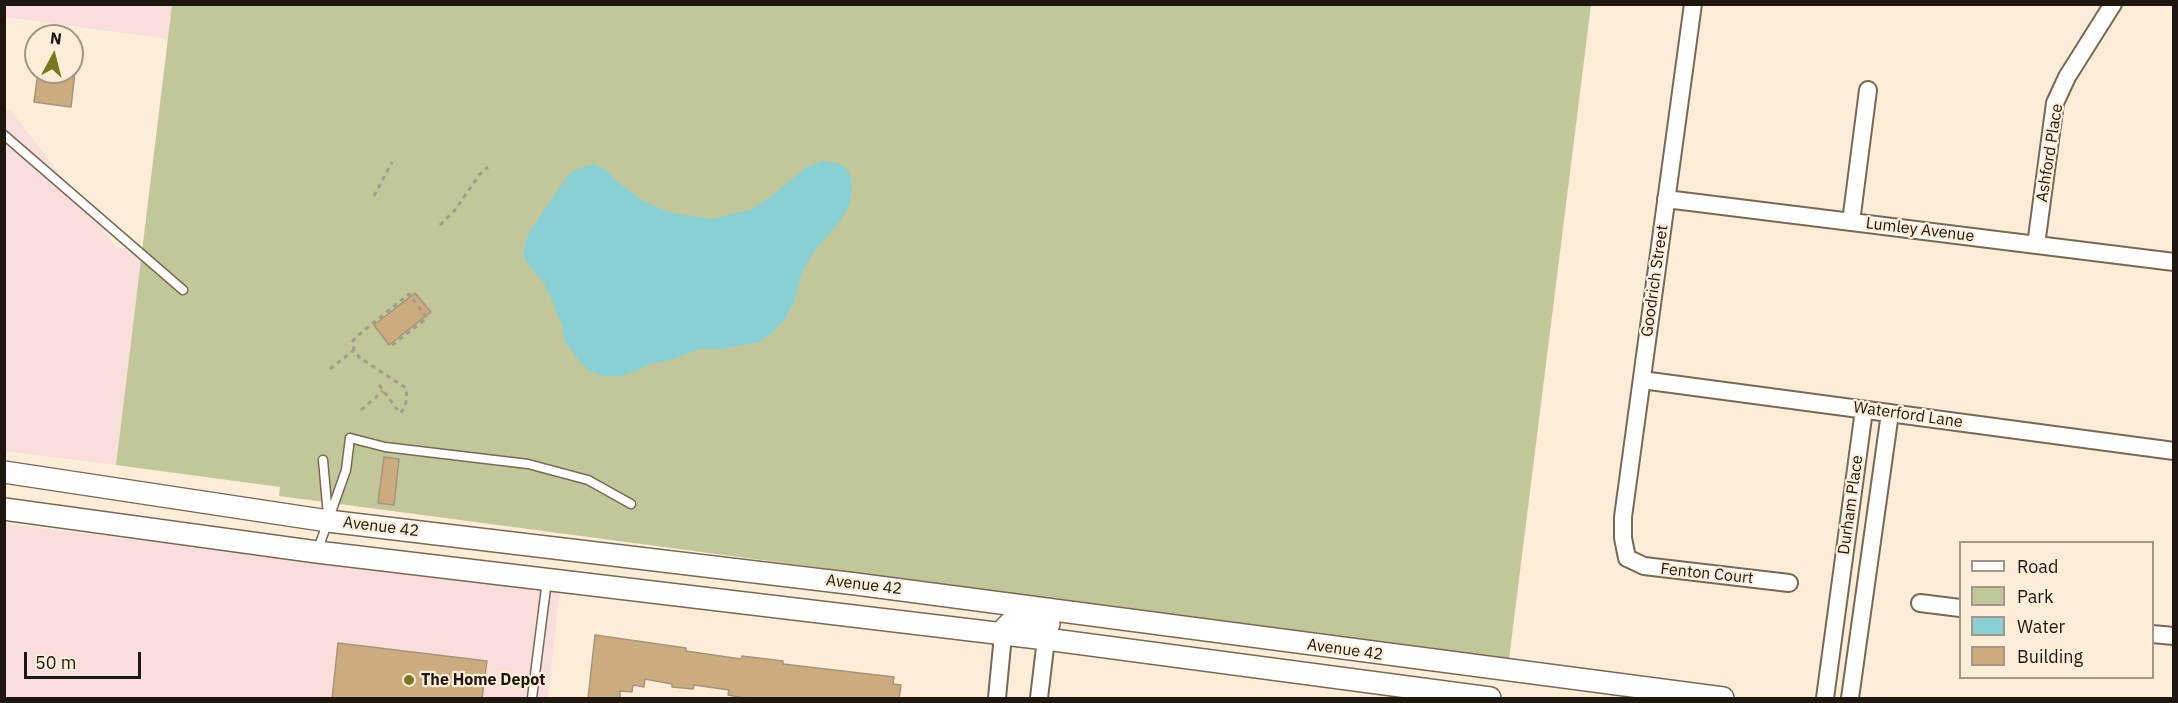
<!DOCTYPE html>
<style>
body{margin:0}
#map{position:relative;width:2178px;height:703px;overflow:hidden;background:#fcedd8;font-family:"IBM Plex Sans",sans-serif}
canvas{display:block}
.frame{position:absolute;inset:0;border:6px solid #1d170e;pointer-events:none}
.legend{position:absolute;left:1959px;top:541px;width:195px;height:138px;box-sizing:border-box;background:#fcedd8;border:2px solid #a39787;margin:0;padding:8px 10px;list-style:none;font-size:18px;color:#1d170e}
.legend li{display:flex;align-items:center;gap:12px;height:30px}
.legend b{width:30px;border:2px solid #a39787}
.north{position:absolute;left:24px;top:24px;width:60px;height:60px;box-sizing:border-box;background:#fcedd8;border:2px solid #a39787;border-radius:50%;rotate:7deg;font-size:16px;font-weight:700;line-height:24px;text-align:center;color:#1d170e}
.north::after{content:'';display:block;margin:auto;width:21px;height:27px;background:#767922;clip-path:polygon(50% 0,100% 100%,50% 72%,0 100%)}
.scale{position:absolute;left:24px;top:652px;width:117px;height:27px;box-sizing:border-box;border:3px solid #1d170e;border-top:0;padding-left:8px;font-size:18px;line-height:21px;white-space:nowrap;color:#1d170e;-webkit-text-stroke:4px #fcedd8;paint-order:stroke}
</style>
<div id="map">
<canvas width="2178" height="703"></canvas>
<div class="frame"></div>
<ul class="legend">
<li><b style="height:8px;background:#fff"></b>Road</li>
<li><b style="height:16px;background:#c2c79a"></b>Park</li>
<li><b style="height:16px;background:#88d0d3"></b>Water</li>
<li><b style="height:16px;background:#ccac7e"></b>Building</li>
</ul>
<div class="north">N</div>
<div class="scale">50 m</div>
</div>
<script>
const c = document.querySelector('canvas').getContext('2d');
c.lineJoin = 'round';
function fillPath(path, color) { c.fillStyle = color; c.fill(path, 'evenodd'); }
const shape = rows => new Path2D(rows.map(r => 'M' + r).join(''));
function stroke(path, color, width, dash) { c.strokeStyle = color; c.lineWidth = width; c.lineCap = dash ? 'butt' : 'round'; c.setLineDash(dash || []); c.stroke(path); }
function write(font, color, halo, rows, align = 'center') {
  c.font = font + ' "IBM Plex Sans",sans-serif'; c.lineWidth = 4.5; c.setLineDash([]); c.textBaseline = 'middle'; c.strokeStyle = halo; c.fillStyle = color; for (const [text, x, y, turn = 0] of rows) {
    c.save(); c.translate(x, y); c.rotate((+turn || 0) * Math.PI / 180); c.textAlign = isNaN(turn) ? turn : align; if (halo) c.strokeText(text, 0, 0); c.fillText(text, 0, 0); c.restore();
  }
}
fillPath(shape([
 [5,5,172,5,168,39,5,17],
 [5,110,11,111,116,247,142,251,116,465,5,451],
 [5,524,560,590,548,698,5,698]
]), '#f9dedc');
fillPath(shape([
 [172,5,1591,5,1509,659,279,496,280,487,116,465]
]), '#c2c79a');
fillPath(shape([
 [822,161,837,163,846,168,851,177,852,189,850,203,843,217,813,253,802,272,794,302,784,320,772,333,759,342,722,349,700,349,667,361,650,364,637,371,620,376,603,376,587,370,575,355,565,341,562,326,550,295,543,282,524,259,524,246,530,231,569,174,582,167,595,164,606,170,619,183,643,201,666,211,688,216,711,219,750,210,773,195,805,168]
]), '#88d0d3');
const building = shape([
 [38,72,75,72,71,107,34,102,38,72],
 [415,293,431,312,389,345,374,325,415,293],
 [384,457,399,459,394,505,378,503,384,457],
 [595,635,686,648,686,651,741,659,742,656,783,661,783,664,894,677,893,684,901,685,899,699,749,699,728,695,729,690,694,685,693,689,672,687,672,684,645,679,644,687,633,685,632,692,620,691,620,699,588,699,595,635],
 [338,643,487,661,482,699,332,699,338,643]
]);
fillPath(building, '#ccac7e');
stroke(building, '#a5947c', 1.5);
const service = shape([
 [4,135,183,290],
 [323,460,328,516],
 [317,552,346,470,350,438,385,447,528,464,588,480,631,504],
 [532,698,547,580]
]);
const minor = shape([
 [1693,4,1623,517,1623,538,1627,558,1644,566,1789,583],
 [1666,199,2174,262],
 [1851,222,1868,90],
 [2036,245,2055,103,2067,77,2113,4],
 [1642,380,2174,451],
 [1920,603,1960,608],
 [2152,634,2174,636],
 [997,698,1003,635],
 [1039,698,1046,639],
 [1825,698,1864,410],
 [1850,698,1890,413]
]);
const tertiary = shape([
 [4,472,328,521,856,584,1723,698],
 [4,509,317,552,1046,639,1490,698],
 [1003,635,1005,628,1013,620,1049,624]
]);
stroke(service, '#796852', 11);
stroke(minor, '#796852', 20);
stroke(tertiary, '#796852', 24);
stroke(shape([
 [374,196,392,162],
 [440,225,455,210,480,174,488,167],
 [330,369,354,350],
 [379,385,400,413,404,409,407,398,406,388,360,358,354,350,353,341,356,337,409,294,427,318,392,345],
 [361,410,383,391]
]), '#a69b8a', 3, [4.5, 4.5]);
stroke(service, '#fff', 8);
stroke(minor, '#fff', 16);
stroke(tertiary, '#fff', 21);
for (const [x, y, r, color] of [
 [409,680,6,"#767922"]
]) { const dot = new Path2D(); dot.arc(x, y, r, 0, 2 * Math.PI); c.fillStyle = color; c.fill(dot); stroke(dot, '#fcedd8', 2); }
write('16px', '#1d170e', '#fcedd8', [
 ["Ashford Place",2050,153,-81],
 ["Lumley Avenue",1920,230,7],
 ["Goodrich Street",1655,281,-82],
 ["Waterford Lane",1908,415,8],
 ["Durham Place",1851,505,-82],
 ["Avenue 42",381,527,7],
 ["Fenton Court",1707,574,6],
 ["Avenue 42",864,585,7],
 ["Avenue 42",1345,650,8]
]);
write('bold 16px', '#1d170e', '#fcedd8', [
 ["The Home Depot",421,680]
], 'left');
</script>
